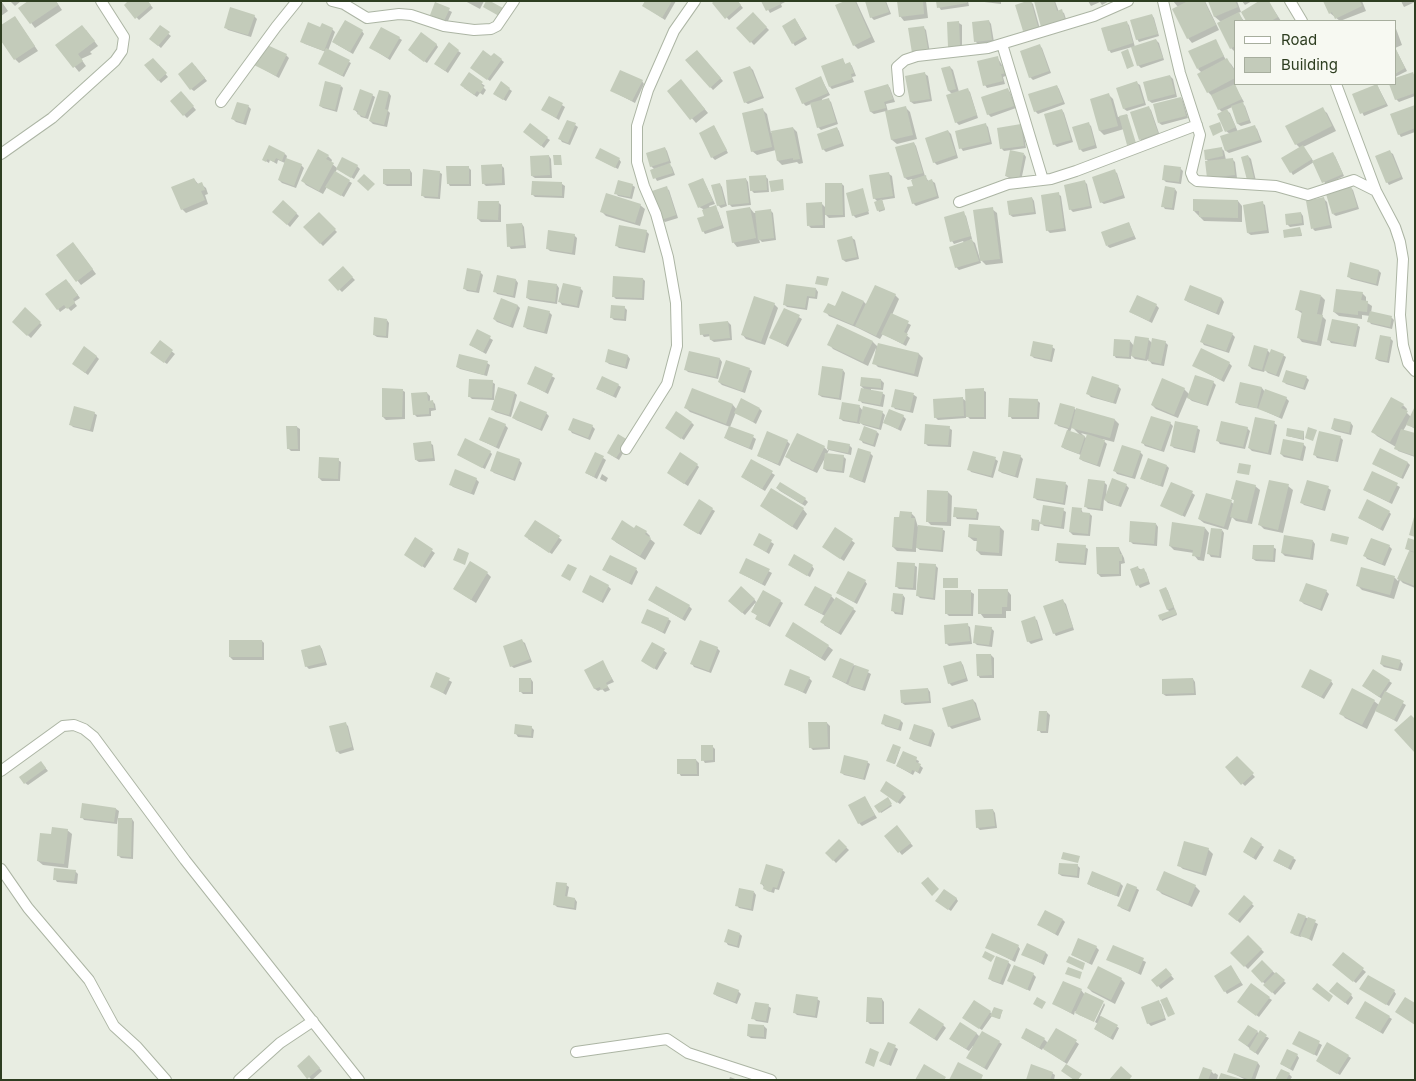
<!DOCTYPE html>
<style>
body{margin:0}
#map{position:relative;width:1416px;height:1081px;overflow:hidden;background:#e8ede2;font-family:Inter,sans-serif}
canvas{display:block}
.frame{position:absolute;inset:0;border:2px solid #2e3e21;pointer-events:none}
.legend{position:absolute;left:1234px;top:20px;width:162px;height:65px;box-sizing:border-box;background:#f7f9f2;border:1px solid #a7ae9e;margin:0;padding:6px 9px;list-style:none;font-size:15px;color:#2e3e21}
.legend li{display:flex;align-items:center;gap:10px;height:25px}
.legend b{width:25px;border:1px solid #a7ae9e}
</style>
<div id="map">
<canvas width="1416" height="1081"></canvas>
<div class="frame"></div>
<ul class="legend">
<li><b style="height:6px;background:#fff"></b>Road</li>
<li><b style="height:14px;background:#c3cbba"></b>Building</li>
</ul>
</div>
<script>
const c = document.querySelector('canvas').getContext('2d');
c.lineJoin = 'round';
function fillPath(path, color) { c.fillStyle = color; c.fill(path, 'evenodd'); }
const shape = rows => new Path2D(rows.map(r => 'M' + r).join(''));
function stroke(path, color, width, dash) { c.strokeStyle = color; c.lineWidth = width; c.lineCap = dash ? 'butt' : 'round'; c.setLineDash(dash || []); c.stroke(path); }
fillPath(shape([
 [1,1,8,11,1,16],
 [10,1,21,1,15,6],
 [56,1,62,10,35,28,20,8],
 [147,1,153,8,139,20,125,5],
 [465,1,484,1,480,9],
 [647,1,676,1,665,20,644,6],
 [737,1,743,8,729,20,714,3],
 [763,1,787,1,781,4,782,7,770,13],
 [848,1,856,1,857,3,875,42,858,49,854,45],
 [866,1,886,1,891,14,874,20,871,17],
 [898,1,926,1,928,18,904,21,900,16],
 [938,1,968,1,969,6,941,10,939,7],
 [976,1,1001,1,1001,4],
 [1035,1,1055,1,1059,12,1061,11,1064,13,1067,22],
 [1088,1,1109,1,1102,5,1100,2,1091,6],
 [1173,1,1205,1,1219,30,1192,43,1188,38,1178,7],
 [1209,1,1237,1,1241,12,1238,13,1244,21,1235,21,1235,52,1231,48,1221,22,1215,17],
 [1242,1,1252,1,1245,5],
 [1268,1,1281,21,1247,21,1242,13],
 [1326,1,1362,1,1366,11,1340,21,1330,13],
 [1401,1,1415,1,1415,2,1404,7],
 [1031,2,1033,4,1040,29,1026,33,1024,30],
 [436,4,452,12,447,23,431,15],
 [753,14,769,30,754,45,738,28],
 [1152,15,1154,18,1159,36,1139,42,1137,39],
 [254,16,257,19,251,37,228,30,225,27],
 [15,17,38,51,19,63,15,59],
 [989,21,991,24,994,42,978,44,975,41],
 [797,22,807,39,795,46,793,43],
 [1126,22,1129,25,1135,47,1156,40,1159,43,1164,60,1141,68,1138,65,1132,47,1111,53,1109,50],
 [959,23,962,25,962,49,952,50,949,47],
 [1395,26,1402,45,1395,48,1407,71,1395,77],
 [160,27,171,36,161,48,153,41],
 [923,27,926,30,930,53,913,52],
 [321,29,332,29,335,32,328,51,351,63,344,77,320,64,326,52,305,44,302,42],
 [86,30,98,46,90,52,92,54,81,59,86,66,79,72,57,45],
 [362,31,364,34,353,54,336,44],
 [399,38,402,40,390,60,371,48],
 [1215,40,1226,60,1231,64,1235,70,1235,84,1236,84,1234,85,1244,102,1242,103,1245,106,1251,123,1241,126,1238,124,1232,107,1226,110,1230,113,1238,132,1254,126,1257,129,1262,142,1229,153,1226,151,1230,134,1226,131,1223,113,1219,109,1213,97,1208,92,1202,73,1198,69],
 [436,44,438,47,427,63,412,53],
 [1039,45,1042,48,1051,73,1033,80,1030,77],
 [458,51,461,53,448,73,438,66],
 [697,51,723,81,713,90,687,60],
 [494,54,504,62,490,81,474,70],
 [286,55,289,58,279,78,256,65],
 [997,57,1008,75,1003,77,1005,84,987,88,985,85],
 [153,59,168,77,161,83,146,65],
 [842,59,846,65,850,63,852,66,856,76,852,77,854,82,832,89,830,87],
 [195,66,207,81,194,91,191,89],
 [750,67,753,70,764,98,748,104,745,102],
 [950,67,953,70,959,92,967,89,970,92,978,118,959,125,956,122,952,94,949,91],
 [469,74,485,86,483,87,486,90,483,95,480,93,477,97,464,88],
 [925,74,928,76,932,101,914,104,911,102,907,77],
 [1413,74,1415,76,1415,96,1399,102,1396,99,1391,84,1395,84,1395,80],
 [1170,76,1173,79,1177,97,1152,103,1149,101],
 [821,78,830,95,822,99,822,101,828,99,831,102,838,124,821,130,818,127,811,104,806,106,803,103],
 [642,81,644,84,635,103,612,91],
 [501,83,512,91,506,101,497,96],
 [1137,83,1140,85,1146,105,1127,111,1124,109],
 [685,85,708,113,696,123,668,91],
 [888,85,890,88,895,102,886,104,888,112,906,108,910,112,917,139,897,144,892,140,886,111,874,114,871,112,865,92],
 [1377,85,1388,106,1364,116,1353,95],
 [341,86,343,88,337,112,323,108,320,106],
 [1057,86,1059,89,1065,104,1038,114,1035,111],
 [1007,89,1010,92,1016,108,991,117,988,114],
 [380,91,389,93,391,96,388,111,390,113,387,127,373,124,370,121],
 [181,92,196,110,187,118,171,101],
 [372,95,375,97,368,119,361,117,354,109],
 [1109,95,1113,99,1118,117,1127,115,1128,116,1127,116,1135,146,1131,147,1128,144,1124,129,1104,135,1100,131,1091,100],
 [549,97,565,107,559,120,543,110],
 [1181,98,1183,101,1188,118,1162,125,1159,123],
 [248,106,251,109,246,125,236,122,233,119],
 [1415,106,1415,132,1401,137,1399,134],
 [1149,108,1151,110,1160,136,1143,142,1140,139],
 [762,109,767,114,771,133,793,128,797,132,803,163,799,164,797,162,782,165,778,161,776,150,757,155,752,151],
 [1322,109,1327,113,1336,131,1303,147,1314,162,1332,154,1335,156,1344,176,1326,185,1314,162,1293,175,1291,172,1300,148,1296,144],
 [1062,110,1064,113,1073,142,1057,147,1054,144],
 [1088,123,1091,126,1097,148,1083,152,1080,149],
 [575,125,578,127,570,145,562,142,560,139],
 [986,125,988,127,992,144,963,151,961,148],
 [714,126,728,153,715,160,712,157],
 [1020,126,1023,128,1026,148,1004,151,1002,149,999,129],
 [837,128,839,131,844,146,826,152,823,149],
 [948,131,951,134,958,158,937,165,934,162],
 [528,135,547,138,550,140,544,148],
 [914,143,916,146,925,176,929,182,932,181,935,183,939,198,916,206,913,203,915,186,912,179,908,180,905,178],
 [665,148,667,151,671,163,669,164,672,167,675,175,657,181,651,170,654,169,651,166],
 [1222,149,1224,151,1226,160,1233,160,1235,162,1237,178,1211,180,1209,162,1206,159],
 [1390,152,1393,154,1403,179,1389,185,1387,182],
 [285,154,287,156,286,160,301,165,304,168,296,188,282,183,279,180,285,163,278,160,277,164,270,160,269,163,264,160],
 [1024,154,1026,157,1021,181,1009,178,1006,176],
 [328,156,332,160,331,163,337,168,357,166,360,169,354,179,337,169,335,173,352,183,344,197,327,187,323,194,306,185,302,180],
 [549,156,551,159,552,178,535,178,532,176],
 [1248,156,1251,159,1256,181,1248,180],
 [619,159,621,162,618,169,600,160],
 [501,165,504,168,505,185,486,186,483,183],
 [468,167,471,170,471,186,450,186,448,183],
 [1180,168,1183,171,1181,184,1166,182,1163,179],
 [410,170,412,173,412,186,387,186,384,184],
 [1114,171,1117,173,1125,198,1104,204,1101,202],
 [439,172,442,174,440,199,425,198,422,195],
 [889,174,892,176,895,198,882,200,885,210,879,212,876,202,878,202,874,198],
 [765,176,768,179,769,192,754,193,750,189],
 [194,179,199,185,201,184,206,188,208,194,205,195,208,204,186,213,182,209],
 [703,179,715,204,709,206,710,208,718,211,724,228,705,234,703,231,705,217,703,209,699,207],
 [746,179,748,182,751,205,732,207,729,204],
 [1085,182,1087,184,1092,208,1073,212,1070,209],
 [562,184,565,186,564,198,535,197,532,194],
 [720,184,722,187,727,206,721,208,718,205],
 [842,184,844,186,845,217,829,218,825,214,825,228,811,228,809,226,822,204,826,208],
 [632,185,635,187,632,199,618,196,616,193],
 [666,188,669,190,678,218,665,222,662,220],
 [1351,188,1353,190,1359,209,1336,216,1333,214],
 [1175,189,1177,192,1174,210,1165,209,1163,206],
 [863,190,869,214,856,218,853,215],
 [1058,194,1061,196,1066,231,1050,233,1047,230],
 [1032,198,1034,201,1036,214,1013,217,1010,215],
 [1324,199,1327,202,1332,228,1315,231,1313,229],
 [283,201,299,216,290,227,274,211],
 [1238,201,1242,206,1242,222,1204,221,1194,211],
 [499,203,501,205,501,222,481,222,478,219],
 [1262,203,1265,205,1269,233,1251,235,1248,233],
 [640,205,645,209,640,226,606,216,602,212],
 [750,208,754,213,770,210,773,213,776,240,762,242,759,239,760,243,737,247,733,242],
 [992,209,997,213,1003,263,986,265,980,259,981,263,959,270,956,267,964,243,963,241,954,244,952,241,963,213,966,216,972,239,970,239,975,243,980,259,981,259],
 [1301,213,1303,216,1304,225,1290,227,1287,224],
 [319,214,337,232,323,246,305,227],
 [1129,223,1136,239,1110,248,1107,246],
 [522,224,524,227,526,248,511,249,509,246],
 [1300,229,1302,236,1285,237],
 [646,231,649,234,645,253,619,248,616,245],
 [574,235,577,238,575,255,550,251,547,248],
 [852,238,855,240,859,259,846,262,843,260,839,241],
 [77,248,96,274,81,285,57,255],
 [343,268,355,280,342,292,330,280],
 [1379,271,1381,273,1378,286,1351,279,1348,276],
 [480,272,483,275,479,293,467,291,464,288],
 [643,279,645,281,644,300,616,299,613,296],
 [516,280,518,283,515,298,497,294,495,291],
 [69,283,80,298,74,302,77,306,71,311,67,307,60,312,58,309],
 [557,285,559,288,557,304,530,300,527,298],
 [1190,286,1222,299,1224,302,1219,315,1188,302,1185,300],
 [580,288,583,291,579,308,562,305,560,302],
 [816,289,818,292,817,299,809,298,807,310,787,307,784,304],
 [842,293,864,302,867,305,895,295,899,299,892,315,911,325,906,335,910,338,906,346,883,334,880,339,858,328,829,316,825,311,835,307],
 [1362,293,1366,297,1366,302,1372,306,1371,313,1392,318,1394,320,1392,329,1371,324,1369,321,1370,316,1362,315,1362,319,1339,316,1334,312],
 [1321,296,1325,300,1322,316,1326,320,1321,346,1302,342,1298,337,1303,314,1297,310],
 [501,300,518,306,520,308,513,328,497,322,494,319],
 [774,304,778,308,765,345,746,339,742,334],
 [1156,305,1159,308,1152,323,1130,312],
 [624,307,627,310,626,321,614,320,611,317],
 [25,309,42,325,31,338,13,322],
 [785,309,802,319,788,347,770,337],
 [549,312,552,315,547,334,527,329,524,326],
 [387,320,389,323,388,338,377,337,374,335],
 [728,322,731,325,732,340,714,342,711,340,711,336,704,337,702,334],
 [838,325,873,342,878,347,919,354,923,358,918,377,878,367,874,363,876,348,868,366,833,349,829,344],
 [1357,325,1360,327,1356,347,1331,343,1329,340],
 [478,331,493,340,486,354,470,345],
 [1232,334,1235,337,1229,353,1204,345,1202,342],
 [1390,338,1393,341,1389,363,1379,361,1376,359],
 [1148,339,1152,343,1165,342,1168,345,1164,366,1152,364,1148,359,1147,361,1135,359,1131,355,1131,359,1116,358,1114,355,1130,341,1134,346],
 [160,342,175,354,167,364,154,355],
 [1052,347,1055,349,1052,362,1034,358,1031,355],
 [1267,350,1271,354,1283,355,1286,357,1279,377,1268,373,1265,370,1264,372,1252,369,1249,366],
 [96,356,99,359,88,375,76,366],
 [628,356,630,359,627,369,609,364,606,361],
 [720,359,722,362,718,379,688,372,686,370],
 [487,363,490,365,487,376,460,369,457,367],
 [1229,363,1232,366,1224,382,1194,366],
 [536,368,555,378,548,394,529,384],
 [749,369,752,371,745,393,722,385,719,382],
 [843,370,845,373,841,400,822,397,819,395],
 [1306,377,1309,380,1305,390,1286,384,1284,382],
 [881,380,884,383,883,390,871,389,871,391,882,393,885,395,883,407,862,403,860,400,865,390,861,386],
 [492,382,495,384,494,400,472,399,469,396],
 [1213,382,1216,385,1208,406,1192,401,1187,397,1178,418,1156,409,1152,405,1184,389,1190,395],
 [1241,384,1262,388,1265,392,1286,398,1289,401,1282,419,1260,409,1239,405,1237,403],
 [618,385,621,387,616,398,597,389],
 [1118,386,1121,389,1116,404,1091,397,1088,394],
 [402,390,405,392,405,419,386,420,383,417],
 [983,390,986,392,986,419,970,419,966,415,966,418,938,420,935,417,962,398,967,402],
 [896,391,914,395,917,397,913,413,895,409,893,406],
 [427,393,430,396,430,402,433,402,435,404,436,410,431,411,431,416,417,417,414,414],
 [515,393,517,395,511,417,495,412,493,410],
 [1037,400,1040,403,1039,419,1012,419,1010,416],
 [733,405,737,410,760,409,762,411,756,424,736,412,730,427,753,437,756,439,752,450,728,440,726,438,730,427,690,412,685,407],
 [1403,405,1407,409,1406,412,1411,417,1415,409,1415,429,1407,424,1403,431,1415,435,1415,457,1398,451,1396,447,1377,436,1373,432],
 [859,406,863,411,882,412,885,415,881,430,863,425,860,422,860,424,843,421,840,418],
 [1074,408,1077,411,1115,420,1119,424,1114,442,1102,439,1107,444,1100,467,1083,461,1080,459,1081,455,1065,449,1062,447,1068,429,1058,426,1056,423],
 [1072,427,1080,435,1070,432],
 [1081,433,1088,435,1087,439],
 [94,413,97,415,93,432,73,427,71,425],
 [546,413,549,416,542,431,516,420,514,418],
 [903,416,906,419,901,431,885,423],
 [692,423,694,425,684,440,669,430],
 [1170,423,1173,426,1164,452,1145,446,1143,443],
 [1274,423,1277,425,1271,455,1252,451,1249,448],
 [1351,423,1353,426,1351,435,1335,431,1332,429],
 [505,425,508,428,499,449,480,440],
 [592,426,595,429,590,440,572,433,570,430],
 [297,427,300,429,300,451,291,451,288,448],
 [949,428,952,430,951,447,928,446,925,443],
 [1197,428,1200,430,1195,453,1174,448,1171,445],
 [1247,428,1250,431,1245,449,1220,444,1218,441],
 [877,432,879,434,875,447,863,443,861,440],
 [1304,432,1304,440,1287,436],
 [1340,437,1343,440,1338,462,1317,458,1315,455],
 [787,441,790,444,780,466,758,456],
 [829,442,849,445,852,448,851,455,829,450,827,454,843,456,846,459,844,473,827,471,824,469,825,458,817,473,791,461,787,456,824,447,828,451],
 [430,443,433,445,435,461,419,462,416,460],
 [629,443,619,460,611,455],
 [1303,444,1306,447,1303,461,1284,457,1281,454],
 [490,452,492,454,485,469,458,455],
 [1140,452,1143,455,1135,479,1117,474,1115,471],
 [596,453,606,460,597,479,586,473],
 [870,453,873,456,865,483,854,479,851,476],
 [1020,456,1023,459,1018,478,1002,473,999,471],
 [995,459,998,461,993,478,971,472,969,469],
 [338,460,341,462,340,481,322,481,319,478],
 [519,460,522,463,515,481,494,473,491,470],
 [752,461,775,475,765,491,745,479],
 [1408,463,1410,465,1403,479,1373,464],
 [697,465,699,467,688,486,671,475],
 [1167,466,1169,468,1163,487,1145,481,1142,479],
 [1373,472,1400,487,1392,504,1364,490],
 [602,474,608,478,606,482,600,479],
 [476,479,479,482,474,495,453,487,450,484],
 [1104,482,1107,485,1106,498,1126,485,1129,488,1121,507,1108,503,1104,499,1103,511,1088,509,1085,506],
 [780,484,805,499,808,502,805,506,780,491,777,488],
 [1066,484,1068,486,1065,505,1037,500,1034,497],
 [1255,486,1260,490,1252,524,1236,521,1232,517,1228,530,1204,523,1199,519,1231,502,1234,504,1235,501,1233,499],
 [1288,486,1293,490,1283,533,1264,529,1260,525],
 [1328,488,1331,490,1325,511,1304,505,1301,502],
 [948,492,952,496,951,526,931,525,927,521],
 [1192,493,1195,495,1185,517,1162,505],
 [699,501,715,511,701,535,688,528],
 [761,506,803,509,807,514,797,530],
 [1081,509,1083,513,1090,514,1092,516,1090,536,1073,535,1070,532],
 [976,510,979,513,978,520,957,519,955,516],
 [1063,510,1066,512,1064,529,1044,526,1040,522,1039,531,1033,530,1039,521,1041,524],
 [1389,512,1391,514,1383,531,1359,518],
 [911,513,915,517,918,527,942,529,945,531,943,552,920,550,916,547,916,552,897,551,893,547],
 [536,521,562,540,552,554,528,539],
 [1156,524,1158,527,1157,546,1133,544,1130,541],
 [1000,527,1004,531,1002,556,981,555,977,551,978,541,974,541,969,537],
 [1205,528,1209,533,1204,561,1198,560,1194,555,1194,553,1174,550,1170,546],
 [635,529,646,532,650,536,649,538,655,543,645,560,617,543,612,539],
 [835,529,855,543,844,561,823,547],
 [1222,530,1224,533,1221,558,1211,557,1209,554],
 [760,535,774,544,769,554,755,545],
 [415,539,435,553,425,568,408,557],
 [1313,541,1315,544,1313,560,1285,556,1282,553],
 [1415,541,1415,588,1403,583,1400,580,1394,599,1362,590,1358,586,1362,569,1395,578,1398,581,1410,551,1406,548],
 [1389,546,1392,549,1385,566,1367,559,1365,556],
 [1085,547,1088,549,1086,565,1059,563,1057,560],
 [1273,547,1276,549,1275,562,1256,561,1253,559],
 [1119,548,1124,558,1125,563,1121,564,1121,576,1101,577,1098,574],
 [747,560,772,573,765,586,740,573],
 [914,565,917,567,916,590,899,589,896,586],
 [935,565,938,568,935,600,920,598,918,596],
 [812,566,814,569,810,577,792,567],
 [1138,568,1146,572,1150,584,1140,588,1138,585],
 [636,569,638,572,632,585,606,572],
 [487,573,491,577,476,603,454,589],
 [865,581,867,584,857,604,837,593],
 [608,586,611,589,603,603,583,591],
 [815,587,831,596,835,600,837,598,856,611,841,635,824,625,825,616,808,607],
 [1166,588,1168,591,1177,615,1162,621,1160,616,1170,612,1168,610],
 [1007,590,1011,595,1011,611,1006,611,1006,618,984,618,980,613],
 [1326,591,1329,594,1322,611,1304,604,1301,601],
 [971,592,974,594,973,616,949,616,946,613],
 [903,595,905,598,903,615,895,614,893,611],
 [754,599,757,603,780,601,783,603,770,627,759,621,756,619,758,616,752,612,756,602,745,615,729,601],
 [649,600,689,606,692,609,685,621],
 [1063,601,1066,604,1074,630,1056,636,1054,633],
 [1034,618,1037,620,1043,640,1031,644,1028,641],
 [668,619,671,621,665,634,642,622],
 [967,625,970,627,972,644,949,646,946,643],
 [991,628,994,631,992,647,977,645,974,642],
 [786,636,828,646,833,650,825,661],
 [262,641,264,643,264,660,233,660,230,657],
 [522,641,525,643,532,662,514,668,511,666],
 [653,643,667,653,657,670,645,663],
 [320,646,322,649,327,665,309,669,306,666],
 [717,648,720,651,711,673,694,667,692,664],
 [991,655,994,658,994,678,980,678,978,675],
 [1400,661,1403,664,1401,671,1384,667,1381,664],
 [603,662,614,682,607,685,610,690,605,692,602,689,598,691,595,689,586,670],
 [961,662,963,665,968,681,952,686,949,683],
 [854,665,871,674,865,691,852,687,833,677],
 [437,674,452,682,446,695,431,686],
 [809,678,812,681,806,694,785,684],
 [531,679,533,682,533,694,523,694,520,691],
 [1193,679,1195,682,1196,695,1166,696,1163,694],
 [1331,681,1333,684,1324,699,1302,687],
 [1389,681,1392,683,1385,693,1406,705,1397,722,1376,710,1367,729,1345,718,1341,713,1374,701,1379,705,1382,699,1366,688],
 [928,689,930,692,931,703,905,705,902,703],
 [973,700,976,703,981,720,952,729,949,726],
 [1047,712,1050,715,1048,733,1041,733,1039,730],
 [885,716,901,721,903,723,901,731,885,726,883,723],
 [345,723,348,726,354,750,340,754,337,751],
 [827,723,830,726,830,749,813,750,810,747],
 [531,727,534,730,533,738,518,737,516,734],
 [933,731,935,734,931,747,913,741,911,739],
 [712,746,715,749,715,762,705,763,703,760],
 [900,749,895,764,888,761],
 [903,753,919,761,918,764,923,768,920,774,915,771,913,775,897,766],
 [1237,758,1255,777,1245,786,1227,768],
 [696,760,699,763,699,776,681,776,679,773],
 [867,762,870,764,865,780,844,775,841,772],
 [43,765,48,771,28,785,25,783],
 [884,793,903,794,906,797,900,804],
 [887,799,892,806,881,813,876,806],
 [867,801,877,818,862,826,859,823],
 [84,804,116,809,119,811,117,824,84,820,82,817],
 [993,810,995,813,997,828,980,830,977,827],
 [132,819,134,822,133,859,121,858,119,856],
 [67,830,72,834,68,868,43,865,38,861,52,835],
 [899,830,913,846,902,855,886,836],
 [839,841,849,850,836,863,827,853],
 [1261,845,1264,847,1256,860,1247,854],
 [1208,849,1213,854,1206,876,1183,869,1178,865],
 [1293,858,1296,860,1291,870,1274,861],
 [1077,865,1080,868,1079,878,1062,876,1059,874],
 [782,870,785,872,779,890,775,889,774,893,767,891,761,883],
 [75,871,78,874,77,884,57,882,55,879],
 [1088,884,1121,884,1123,886,1119,897,1091,886],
 [566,885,569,887,567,898,575,899,577,902,576,910,557,907,555,905],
 [1195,886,1200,891,1192,907,1162,894,1157,889],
 [1136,888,1139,890,1130,912,1121,908,1119,905],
 [754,892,756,895,753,911,739,908,737,905],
 [1244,897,1254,906,1240,923,1230,914],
 [956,898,958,901,951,911,939,903],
 [1305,917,1318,924,1312,941,1302,935,1301,937,1294,935,1292,932],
 [1063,920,1065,922,1058,936,1039,925],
 [740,934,742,936,739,948,728,945,726,942],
 [1248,937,1264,952,1248,969,1232,953],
 [1018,946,1020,949,1015,962,987,948],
 [1114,946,1146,962,1141,975,1108,959],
 [1096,947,1099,950,1092,965,1072,955],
 [1046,953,1048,955,1044,965,1023,954],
 [1343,953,1366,972,1356,983,1337,968],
 [1008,962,1011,965,1003,985,992,981,990,979],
 [1262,962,1286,983,1275,995,1253,971],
 [1233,970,1243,985,1227,994,1215,976],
 [1168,972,1174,979,1161,989,1153,980],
 [1033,974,1036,977,1030,991,1009,981],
 [1121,979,1125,983,1115,1004,1092,992,1088,988],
 [1361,989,1394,991,1396,994,1389,1006],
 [1081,990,1085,995,1093,1021,1079,1015,1075,1011,1074,1015,1054,1004],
 [738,991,741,994,737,1004,717,996,714,994],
 [1334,993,1351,995,1353,998,1348,1005],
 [1269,998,1272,1000,1259,1017,1241,1004],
 [817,999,820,1001,817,1018,797,1015,794,1012],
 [882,999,884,1002,884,1024,870,1024,867,1021],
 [1158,1002,1161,1004,1166,1020,1151,1026,1148,1023],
 [1104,1003,1105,1005,1100,1016,1119,1028,1113,1040,1095,1029,1098,1024,1095,1022],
 [768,1006,771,1008,768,1023,756,1021,753,1018],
 [1002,1011,1000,1019,992,1016,982,1030,966,1020,990,1012,992,1014],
 [1389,1017,1392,1019,1383,1034,1356,1018],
 [913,1025,943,1025,946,1028,937,1041],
 [764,1026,767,1029,766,1039,751,1038,748,1036],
 [1057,1029,1079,1044,1067,1064,1043,1048,1042,1050,1022,1038,1044,1039,1048,1043],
 [1257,1032,1269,1038,1258,1055,1242,1042],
 [1299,1032,1322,1045,1317,1056,1294,1044],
 [976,1033,980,1037,999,1042,1002,1044,987,1070,968,1058,974,1047,973,1046,969,1051,953,1041],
 [888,1043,898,1049,891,1066,881,1061],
 [1297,1055,1299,1058,1293,1071,1281,1064],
 [1348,1056,1351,1058,1340,1075,1320,1063],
 [309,1057,322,1071,312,1080,298,1066],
 [1258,1063,1260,1066,1255,1080,1246,1080,1228,1071],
 [1211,1071,1214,1074,1215,1073,1218,1075,1217,1080,1199,1080],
 [1052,1073,1055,1075,1054,1080,1027,1080],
 [1289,1074,1292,1077,1290,1080,1277,1080],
 [730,1077,738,1080,729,1080]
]), '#0003');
fillPath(shape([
 [28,1,56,1,58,5,30,24,18,8],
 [128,1,148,1,151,5,135,19,124,5],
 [486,1,490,1,503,8,499,16,483,7],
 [645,1,672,1,662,18,642,6],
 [714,1,738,1,741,5,725,19,712,3],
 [761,1,779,1,781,4,766,11],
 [845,1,855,1,871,37,853,46,835,5],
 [865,1,885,1,889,12,870,18],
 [897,1,923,1,924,14,899,17],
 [936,1,967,1,967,3,937,8],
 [1027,1,1031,1,1038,27,1023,31,1015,5],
 [1034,1,1054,1,1057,11,1062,9,1065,20,1041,27],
 [1188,1,1204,1,1216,25,1187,39,1172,9],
 [1208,1,1235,1,1238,7,1214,17],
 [1259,1,1269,1,1278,17,1271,21,1246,21,1241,12],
 [1323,1,1360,1,1362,6,1335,19,1332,12,1329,14],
 [435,2,450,8,444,21,430,15],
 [230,7,255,15,248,35,224,28],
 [753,12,767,27,750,43,736,28],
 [1239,12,1243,21,1235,21,1235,46,1230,49,1217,23],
 [1152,14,1158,34,1136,40,1130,20],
 [15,16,35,46,14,60,1,41,1,25],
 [795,18,805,36,792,44,782,26],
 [345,20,363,30,350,52,332,42],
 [989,20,992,40,974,42,972,22],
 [959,21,960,47,948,47,947,22],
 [1127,21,1133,43,1108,51,1101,28],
 [308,22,320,27,322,23,333,28,324,51,300,42],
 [82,25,95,41,78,54,83,61,73,68,55,45],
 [160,25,170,32,158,46,149,39],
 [924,26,928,50,912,53,908,28],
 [381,27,400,37,388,58,369,48],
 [421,32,437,44,424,62,408,50],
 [1156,39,1163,58,1137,66,1131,47],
 [1216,39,1224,56,1197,69,1188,51],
 [449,42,459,50,445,71,434,64],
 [265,44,287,54,276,76,254,65],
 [1040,44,1049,71,1029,78,1020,51],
 [1395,47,1405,68,1395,74],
 [326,48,350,60,342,76,318,64],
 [1128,49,1134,66,1127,69,1121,52],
 [483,50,491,56,494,53,502,59,487,80,470,68],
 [697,50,721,78,710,88,685,60],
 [998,56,1000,66,1005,65,1007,73,1001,74,1003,81,983,86,977,61],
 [153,58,167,73,158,81,144,65],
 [843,58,845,64,850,62,854,73,851,74,852,79,829,87,821,66],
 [1227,58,1235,72,1235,78,1207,93,1197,74],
 [192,62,205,78,190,90,178,74],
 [750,66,762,96,744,103,733,72],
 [950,66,956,89,948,91,941,68],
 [620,70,643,80,632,101,610,91],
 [469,72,483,82,481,84,484,87,480,93,477,91,474,95,460,85],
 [925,72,930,99,910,102,905,76],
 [1413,72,1415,78,1415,93,1395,100,1389,84,1395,84,1395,78],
 [1170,75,1175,94,1148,101,1143,82],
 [821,76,828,93,802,104,795,88],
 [681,79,705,109,690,120,667,91],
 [325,81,341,85,335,110,319,106],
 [501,81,510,88,503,100,493,94],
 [1137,81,1144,103,1123,109,1116,88],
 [888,84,893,99,884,102,886,108,870,112,864,91],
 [1235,84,1242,99,1218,110,1211,95],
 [1377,84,1386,104,1360,114,1352,94],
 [1057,85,1063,102,1034,112,1028,94],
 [968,88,977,115,955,123,946,95],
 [1008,88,1014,106,987,115,981,97],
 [360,89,373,94,365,117,357,114,358,111,353,110],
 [379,90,389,92,385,109,388,110,384,125,369,121],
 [181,91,194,106,183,116,170,101],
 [1109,93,1118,126,1099,131,1090,99],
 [549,96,563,103,556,118,541,110],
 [1181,97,1186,116,1158,123,1153,104],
 [829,98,836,122,817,128,810,103],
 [237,102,249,105,243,123,231,119],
 [1243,102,1249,120,1237,124,1231,106],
 [1415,105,1415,128,1398,135,1390,114],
 [906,106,913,135,891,140,885,111],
 [1149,106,1158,133,1139,140,1130,112],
 [1323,107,1332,126,1295,145,1285,126],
 [763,108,772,147,751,152,742,113],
 [1062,109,1071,140,1053,145,1044,114],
 [1227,109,1236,127,1225,132,1217,114],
 [1127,114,1136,143,1127,145,1119,116],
 [567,120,576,123,568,143,558,139],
 [1089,122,1095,145,1079,150,1072,127],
 [1220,122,1223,131,1213,136,1209,126],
 [530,123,548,137,541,146,523,132],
 [986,123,990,142,959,149,955,131],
 [1021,124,1024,146,1000,149,997,128],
 [714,125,727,150,711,158,699,133],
 [1255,125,1260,140,1225,151,1220,136],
 [793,127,800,159,793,160,793,158,777,161,771,131],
 [837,127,842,143,822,150,817,134],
 [948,130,956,155,933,163,925,138],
 [914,142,923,173,904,178,895,147],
 [269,145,285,153,282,161,276,158,274,162,267,159,266,162,262,160],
 [1303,145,1312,159,1290,173,1281,158],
 [665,147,669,161,650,167,646,153],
 [1222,147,1223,156,1205,160,1204,150],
 [600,148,620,158,615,168,595,158],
 [318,149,329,155,326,159,334,163,319,191,301,181],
 [1010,150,1024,153,1019,179,1005,176],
 [1390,150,1401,177,1386,183,1375,156],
 [1333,152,1343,174,1322,183,1312,161],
 [549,155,550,175,531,176,530,156],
 [553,155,561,155,562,165,554,165],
 [1248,155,1254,178,1247,180,1241,157],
 [342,157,358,165,351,178,336,169],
 [286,158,302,164,294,186,278,180],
 [1233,158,1235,175,1207,178,1205,161],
 [670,163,673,173,653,179,650,170],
 [502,164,502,183,482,184,481,165],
 [1164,165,1181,167,1179,182,1162,180],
 [446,166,469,166,469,184,447,184],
 [383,169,410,169,410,184,383,184],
 [423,169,440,171,438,197,421,196],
 [1115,169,1123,195,1100,203,1092,177],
 [335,171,350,180,341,196,325,187],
 [889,172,893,196,873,199,869,175],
 [364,174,375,184,368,191,357,181],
 [766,175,767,190,750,191,749,176],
 [926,175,927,181,932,179,937,196,912,204,907,187,913,186,911,180],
 [194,178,197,184,202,182,205,190,201,191,205,200,181,210,171,187],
 [703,178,713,201,698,208,688,184],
 [746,178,749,203,728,205,726,180],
 [783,179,784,190,771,192,769,181],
 [618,180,633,184,630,197,614,194],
 [1085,180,1090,206,1069,210,1064,185],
 [532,181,562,182,562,196,531,195],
 [720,183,725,204,717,206,711,185],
 [825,183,842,183,843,215,825,215],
 [667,186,676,215,661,220,652,191],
 [1165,186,1175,188,1172,208,1161,207],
 [1351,186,1357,207,1332,214,1326,194],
 [863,188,869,211,852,216,846,193],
 [1059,192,1064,228,1046,231,1041,195],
 [606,193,641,204,635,223,600,212],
 [1032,197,1034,212,1009,215,1007,201],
 [1324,197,1330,225,1311,229,1306,201],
 [882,199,885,209,877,211,874,202],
 [1193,199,1238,200,1238,218,1199,217,1199,211,1193,211],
 [283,200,297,213,287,225,272,212],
 [478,201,499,201,498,220,477,219],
 [1263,201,1267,230,1247,233,1243,205],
 [822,202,823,225,807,226,806,203],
 [716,205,722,225,702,232,697,218,704,216,702,210],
 [750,207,756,238,732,243,726,211],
 [993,207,1000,259,980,261,973,210],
 [771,209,774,238,758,240,755,211],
 [964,211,971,236,950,242,944,217],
 [319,212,336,229,320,244,303,227],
 [1301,212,1302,223,1286,225,1285,214],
 [1129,222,1134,236,1106,246,1101,232],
 [522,223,524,245,507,247,506,224],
 [619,225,647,230,643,251,615,246],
 [1300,227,1302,235,1284,238,1283,230],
 [548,230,575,234,572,253,546,249],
 [852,236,857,257,842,260,837,240],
 [972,239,979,261,955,268,949,247],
 [73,242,93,269,76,282,56,255],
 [1350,262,1379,270,1376,284,1347,277],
 [343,266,353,277,338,291,328,280],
 [467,268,481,271,476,291,463,289],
 [497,275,516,279,513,296,493,292],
 [613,276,643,278,642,298,612,297],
 [817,276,829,278,827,286,815,284],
 [66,279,78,295,73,299,75,303,67,309,64,305,57,310,45,294],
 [528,280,557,284,555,302,526,298],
 [563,283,581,287,577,306,558,302],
 [786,284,816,288,815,297,807,296,805,308,783,305],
 [875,285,896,294,876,336,855,326],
 [1190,285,1222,298,1216,313,1184,300],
 [1336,289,1363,292,1361,300,1368,301,1367,312,1358,311,1358,315,1333,312],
 [1300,290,1321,295,1317,314,1323,315,1317,342,1297,338,1302,311,1295,310],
 [842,291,864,301,853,325,823,312,828,303,835,306],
 [1137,295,1157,304,1149,321,1129,312],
 [754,296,775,303,761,342,741,335],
 [501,298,518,305,510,326,493,319],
 [611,305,625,306,624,319,610,318],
 [528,306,550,311,544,332,523,327],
 [25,307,41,322,27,336,12,322],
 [784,308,800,315,785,345,769,338],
 [1370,311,1392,316,1390,327,1367,322],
 [891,313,909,321,904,332,908,334,903,344,881,334],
 [374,317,387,319,386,336,373,335],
 [1332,319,1358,324,1353,346,1327,340],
 [728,321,730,338,710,340,709,334,700,335,699,324],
 [837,324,873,341,863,362,827,345],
 [1207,324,1233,333,1226,351,1200,342],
 [477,329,491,336,483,352,469,345],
 [1380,335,1391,337,1387,361,1375,359],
 [1135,336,1149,338,1145,359,1131,356],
 [1152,338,1166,341,1161,364,1148,361],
 [1114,339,1130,340,1129,357,1113,356],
 [160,340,173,350,164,363,150,353],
 [1033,341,1053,345,1050,360,1030,356],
 [878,343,919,353,914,374,872,364],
 [1254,345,1268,349,1262,370,1248,366],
 [84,346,97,356,85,373,72,364],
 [1201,348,1230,362,1221,380,1192,366],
 [608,349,628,355,625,367,605,362],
 [1271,349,1284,354,1276,375,1264,370],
 [689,351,720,358,716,377,684,370],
 [459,354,488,361,484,375,456,367],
 [726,360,750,368,742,391,718,382],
 [535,366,553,374,545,392,527,384],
 [822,366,843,369,839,398,818,395],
 [1286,370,1307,376,1303,388,1282,382],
 [1195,375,1214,381,1206,405,1187,398],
 [602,376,619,384,613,396,596,389],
 [1092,376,1119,385,1113,403,1086,394],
 [861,377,881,379,881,388,860,386],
 [1162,378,1185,388,1174,415,1151,405],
 [469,379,493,380,492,398,468,397],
 [1240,382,1262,387,1257,408,1235,403],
 [498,387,515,392,509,415,491,410],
 [382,388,403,389,402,417,382,417],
 [692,388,733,404,726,424,684,408],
 [861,388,883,392,880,405,858,401],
 [984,388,984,417,966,417,965,389],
 [895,389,914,393,910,411,891,407],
 [1265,389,1287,397,1279,417,1258,409],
 [427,392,428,401,433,400,434,408,429,408,429,414,413,415,411,393],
 [963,397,964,416,934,418,933,399],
 [1391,397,1404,404,1401,408,1408,411,1390,442,1371,432],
 [741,398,760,408,753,422,734,413],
 [1009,398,1038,399,1037,417,1008,417],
 [520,401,547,412,540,429,512,418],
 [842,402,860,405,857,422,839,419],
 [1060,403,1075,407,1069,428,1054,424],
 [74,406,95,412,90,430,69,425],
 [863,406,883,411,879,428,859,423],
 [1415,406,1415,428,1406,425],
 [1076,408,1115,419,1110,438,1071,428],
 [889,409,904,415,898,429,883,423],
 [676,411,692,422,681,439,665,428],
 [1151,416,1171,422,1161,450,1141,443],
 [489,417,506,424,496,447,479,440],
 [1255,417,1275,421,1268,453,1248,448],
 [573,418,593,425,588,438,568,430],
 [1334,418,1351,422,1349,433,1331,429],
 [1175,421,1198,426,1192,451,1170,446],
 [1221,421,1248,427,1243,447,1216,441],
 [925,424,950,426,948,445,924,444],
 [286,426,297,426,298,449,287,449],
 [729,426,754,435,749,448,724,438],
 [864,426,877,431,873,445,859,440],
 [1308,427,1317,430,1313,441,1305,438],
 [1287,428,1304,431,1303,439,1286,436],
 [1401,429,1415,433,1415,456,1394,449],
 [1067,430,1085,436,1079,454,1061,447],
 [767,431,788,440,778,464,757,456],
 [1319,431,1341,436,1335,461,1313,455],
 [797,433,825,446,813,470,785,457],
 [618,434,628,440,616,458,607,453],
 [1087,434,1105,440,1097,465,1079,459],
 [465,438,491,451,482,468,457,455],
 [1283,439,1304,443,1300,459,1280,454],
 [828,440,850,444,848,453,827,449],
 [431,441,433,458,415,460,413,443],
 [1122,445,1141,451,1132,477,1113,471],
 [858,448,871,452,862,481,849,477],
 [1380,448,1408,462,1401,478,1372,464],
 [497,451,520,459,513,479,490,471],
 [973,451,996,457,991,476,967,470],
 [1003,451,1021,455,1015,476,998,471],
 [595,452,604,456,594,477,585,473],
 [680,452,698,464,684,484,667,473],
 [825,453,844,455,842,471,823,469],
 [319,457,339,458,338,479,318,478],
 [1148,458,1167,465,1160,486,1140,479],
 [751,459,773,471,762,489,741,477],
 [1239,463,1251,465,1249,475,1237,473],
 [455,469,477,478,471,493,449,485],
 [1372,471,1398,483,1389,502,1363,490],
 [1036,478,1066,482,1063,503,1033,498],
 [1112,478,1127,484,1118,506,1104,500],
 [1088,479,1105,481,1100,509,1084,507],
 [1236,480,1256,485,1247,521,1230,517,1234,500,1231,499],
 [1269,480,1289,484,1278,530,1258,525],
 [1307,480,1329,486,1322,509,1300,503],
 [780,482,806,498,802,504,776,488],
 [1171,482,1193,491,1182,516,1160,506],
 [771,488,804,508,792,527,760,506],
 [927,490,948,491,947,522,926,522],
 [1206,493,1232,500,1224,527,1198,519],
 [699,499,713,508,698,534,683,525],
 [1367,499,1390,511,1380,529,1358,518],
 [1043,505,1064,508,1061,527,1040,524],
 [954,507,977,509,976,518,953,517],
 [1072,507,1082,508,1081,512,1090,513,1088,534,1069,532],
 [900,511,912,512,911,518,915,518,912,549,892,547,894,517,899,517],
 [1414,517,1415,517,1415,537,1409,535],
 [1032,519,1039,520,1038,531,1031,530],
 [535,520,560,536,549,553,524,536],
 [622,520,634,528,636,525,647,531,645,534,651,538,640,556,611,539],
 [1130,521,1156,523,1154,544,1129,542],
 [1172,522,1205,527,1200,557,1192,556,1193,550,1169,546],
 [969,524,1000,526,999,553,976,551,977,538,968,537],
 [918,525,943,528,941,550,916,548],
 [835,527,853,539,840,559,822,547],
 [1211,528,1222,529,1219,556,1207,554],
 [759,533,772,540,766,552,753,545],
 [1332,533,1349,537,1347,545,1330,541],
 [1284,535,1313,540,1310,558,1281,553],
 [415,537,433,549,422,567,404,555],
 [1371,538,1390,545,1382,564,1363,556],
 [1408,538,1415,540,1415,552,1405,549],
 [1057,543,1086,545,1084,563,1055,561],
 [1253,545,1274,545,1273,560,1252,559],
 [1096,547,1119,547,1120,554,1122,554,1122,561,1119,561,1119,574,1097,574],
 [458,548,469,553,465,565,453,560],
 [1409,551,1415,553,1415,586,1397,579],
 [794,554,813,565,807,576,788,565],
 [610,555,637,568,629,583,602,570],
 [746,558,770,569,762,584,739,573],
 [470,561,488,572,471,600,453,589],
 [897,562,915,563,913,588,895,587],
 [919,563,936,564,933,598,916,596],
 [568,564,577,568,570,581,561,576],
 [1138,566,1139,570,1144,568,1149,581,1136,586,1130,569],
 [1361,567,1395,576,1390,595,1356,586],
 [848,571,866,580,854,602,836,593],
 [590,575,609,585,601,602,582,592],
 [943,578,958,578,958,588,943,588],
 [1306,583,1327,590,1320,609,1299,601],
 [656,586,690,605,682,619,648,600],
 [741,586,755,599,742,613,728,601],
 [815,586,832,595,822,614,804,605],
 [1166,587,1174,607,1167,610,1159,590],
 [978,589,1008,589,1007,607,1002,607,1002,614,978,614],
 [763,590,781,600,767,625,755,619,757,615,751,612],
 [945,590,971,590,971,614,945,614],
 [893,593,903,594,901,613,891,611],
 [836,597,854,608,838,633,820,622],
 [1063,599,1073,627,1053,634,1043,606],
 [647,609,669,618,663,632,641,623],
 [1175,609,1177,614,1160,620,1158,615],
 [1035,616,1041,638,1027,642,1021,621],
 [793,622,829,645,821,658,785,636],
 [968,623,970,641,945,644,944,625],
 [975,625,992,627,989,645,973,643],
 [522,639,530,659,510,667,503,646],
 [229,640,262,640,262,657,229,657],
 [700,640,718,647,709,671,690,664],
 [652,642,665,649,654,669,641,661],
 [320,645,325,662,305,667,301,650],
 [976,654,991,654,992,675,977,676],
 [1382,655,1401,660,1398,669,1380,664],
 [840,658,854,664,846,683,832,677],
 [603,660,612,679,606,683,608,687,601,690,600,687,594,689,584,670],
 [961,661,966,678,948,684,943,666],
 [855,665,869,670,862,689,848,685],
 [790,669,810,677,803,692,784,685],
 [1310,669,1332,680,1321,697,1301,687],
 [1373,669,1390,680,1379,697,1362,686],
 [436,672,450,678,443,693,430,687],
 [519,678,531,678,531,692,519,692],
 [1193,678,1194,693,1162,694,1162,679],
 [928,688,929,701,901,703,900,690],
 [1352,688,1375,700,1362,725,1339,714],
 [1385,691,1404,701,1394,720,1375,711],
 [973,699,979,717,948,727,942,708],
 [1039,711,1047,711,1046,731,1037,731],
 [884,714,901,720,898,729,881,724],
 [1411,715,1415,719,1415,753,1394,730],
 [346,722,352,747,336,752,329,726],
 [808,722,827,722,828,747,809,748],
 [515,724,532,726,531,736,514,734],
 [914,724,933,730,928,745,909,739],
 [893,744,901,747,894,764,886,761],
 [701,745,713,745,713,760,701,761],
 [903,751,917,757,916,762,921,764,918,772,912,770,911,773,896,766],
 [844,755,868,761,863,779,840,773],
 [1237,756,1254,773,1241,785,1225,767],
 [677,759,696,759,697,774,677,774],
 [41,761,46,768,24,784,19,777],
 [886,781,904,793,897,803,880,791],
 [865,796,875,815,858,824,848,805],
 [888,797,892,804,879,813,874,806],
 [82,803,116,808,114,822,80,818],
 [993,809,995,826,976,828,975,810],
 [118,818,132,818,131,857,117,856],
 [897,825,911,843,898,853,884,836],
 [52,827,68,829,64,864,37,861,40,833,51,834],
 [1251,837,1262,844,1253,858,1243,852],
 [839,839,847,847,833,861,825,853],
 [1184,841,1209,848,1202,873,1177,866],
 [1279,849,1294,857,1288,868,1273,861],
 [1063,852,1080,856,1078,863,1061,859],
 [1059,863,1078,864,1077,876,1058,874],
 [766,864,783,869,777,888,773,887,771,892,763,889,764,885,760,884],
 [54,868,76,870,74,881,53,880],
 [1092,871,1121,883,1116,896,1087,884],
 [1164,871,1196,885,1188,904,1156,890],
 [928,877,939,889,932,896,921,883],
 [556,882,567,883,565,896,575,898,574,908,553,905],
 [1127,883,1137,887,1128,910,1117,906],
 [739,888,754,891,751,909,735,906],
 [944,889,957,898,948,910,935,901],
 [1244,895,1253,903,1237,921,1228,914],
 [1045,910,1063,919,1055,934,1037,925],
 [1298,913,1306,916,1298,936,1290,933],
 [1308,917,1316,920,1309,939,1300,936],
 [728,929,740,933,737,946,724,942],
 [992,933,1019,945,1012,960,985,948],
 [1248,935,1262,949,1244,967,1230,953],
 [1078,938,1097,946,1089,963,1071,955],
 [1027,943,1046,952,1041,963,1021,955],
 [1113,945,1144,958,1138,973,1106,960],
 [985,951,995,956,991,962,982,957],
 [1343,952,1364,968,1353,982,1332,965],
 [996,956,1009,961,1000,983,988,979],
 [1069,956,1085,963,1083,970,1066,962],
 [1262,960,1273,971,1262,983,1251,971],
 [1014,965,1034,973,1027,990,1007,981],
 [1231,965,1241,982,1224,992,1214,976],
 [1098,966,1122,978,1111,1000,1087,988],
 [1068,967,1082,972,1080,979,1065,974],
 [1166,968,1172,975,1157,987,1151,980],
 [1276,972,1285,980,1272,993,1263,985],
 [1368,975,1395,990,1386,1005,1359,989],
 [1063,981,1082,989,1071,1013,1052,1004],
 [717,982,739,990,735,1002,713,994],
 [1337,982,1352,994,1345,1003,1329,991],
 [1251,983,1270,997,1256,1016,1237,1002],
 [1317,983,1333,996,1329,1002,1312,989],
 [1085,992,1104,1001,1094,1022,1075,1013],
 [796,994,818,997,815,1016,793,1013],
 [867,997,882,998,882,1022,866,1022],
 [1037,997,1046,1002,1042,1009,1033,1004],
 [1167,997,1175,1014,1168,1017,1160,1000],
 [1405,997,1415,1003,1415,1025,1395,1012],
 [974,1000,991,1011,979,1029,962,1018],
 [1159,1000,1165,1018,1147,1024,1141,1007],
 [1365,1001,1390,1016,1380,1032,1355,1018],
 [755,1002,769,1004,766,1021,751,1019],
 [994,1007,1003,1010,999,1019,990,1016],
 [919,1008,944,1024,934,1039,909,1023],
 [1101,1016,1118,1025,1110,1038,1094,1029],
 [960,1022,977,1033,966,1049,949,1039],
 [748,1024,764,1025,764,1037,747,1036],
 [1248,1025,1258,1031,1247,1046,1238,1040],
 [1026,1028,1045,1038,1039,1048,1021,1038],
 [1056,1028,1077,1040,1064,1062,1043,1049],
 [1260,1030,1267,1035,1255,1053,1249,1049],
 [982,1031,1000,1041,984,1068,966,1058],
 [1299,1031,1320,1041,1314,1055,1292,1044],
 [888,1042,896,1045,888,1065,879,1061],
 [1327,1042,1349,1055,1337,1074,1316,1061],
 [870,1048,879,1052,874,1067,865,1063],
 [1287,1049,1298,1054,1290,1069,1280,1064],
 [1234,1053,1258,1062,1251,1080,1227,1072],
 [309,1055,320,1068,307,1079,297,1066],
 [958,1062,983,1075,981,1080,949,1080],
 [924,1064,946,1077,944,1080,915,1080],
 [1031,1064,1053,1072,1050,1080,1026,1080],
 [1066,1064,1082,1074,1078,1080,1074,1080,1061,1071],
 [1121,1066,1132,1076,1129,1080,1109,1080],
 [1203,1067,1212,1070,1208,1080,1198,1080],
 [1281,1069,1290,1073,1286,1080,1275,1080],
 [1221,1073,1241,1079,1241,1080,1218,1080]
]), '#c3cbba');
const street = shape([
 [332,1,344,4,367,18,399,14,411,15,444,26,474,30,491,29,497,26,514,1],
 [1163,1,1180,73,1200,135,1191,173,1193,178,1197,181,1276,186,1308,195,1354,180,1376,191],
 [1290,1,1302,21],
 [1002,44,1043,180],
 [1336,84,1376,191,1395,227,1400,242,1403,259,1400,315,1403,345,1408,363,1415,371],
 [899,91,897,67,905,60,917,56,988,48,1094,16,1128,1],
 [221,102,276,27,297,1],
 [1,154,52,118,115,61,122,51,124,37,101,1],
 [959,202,1008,184,1051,179,1076,171,1197,125],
 [626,449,667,384,677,346,676,303,668,257,656,214,644,186,637,162,637,126,648,90,674,31,695,1],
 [1,771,63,726,74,725,84,729,94,737,185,860,359,1080],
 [1,869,28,908,89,980,114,1026,137,1047,166,1080],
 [576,1052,667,1039,688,1053,771,1080],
 [239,1080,280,1043,313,1021]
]);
stroke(street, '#acb5a4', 12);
stroke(street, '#fff', 10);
</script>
